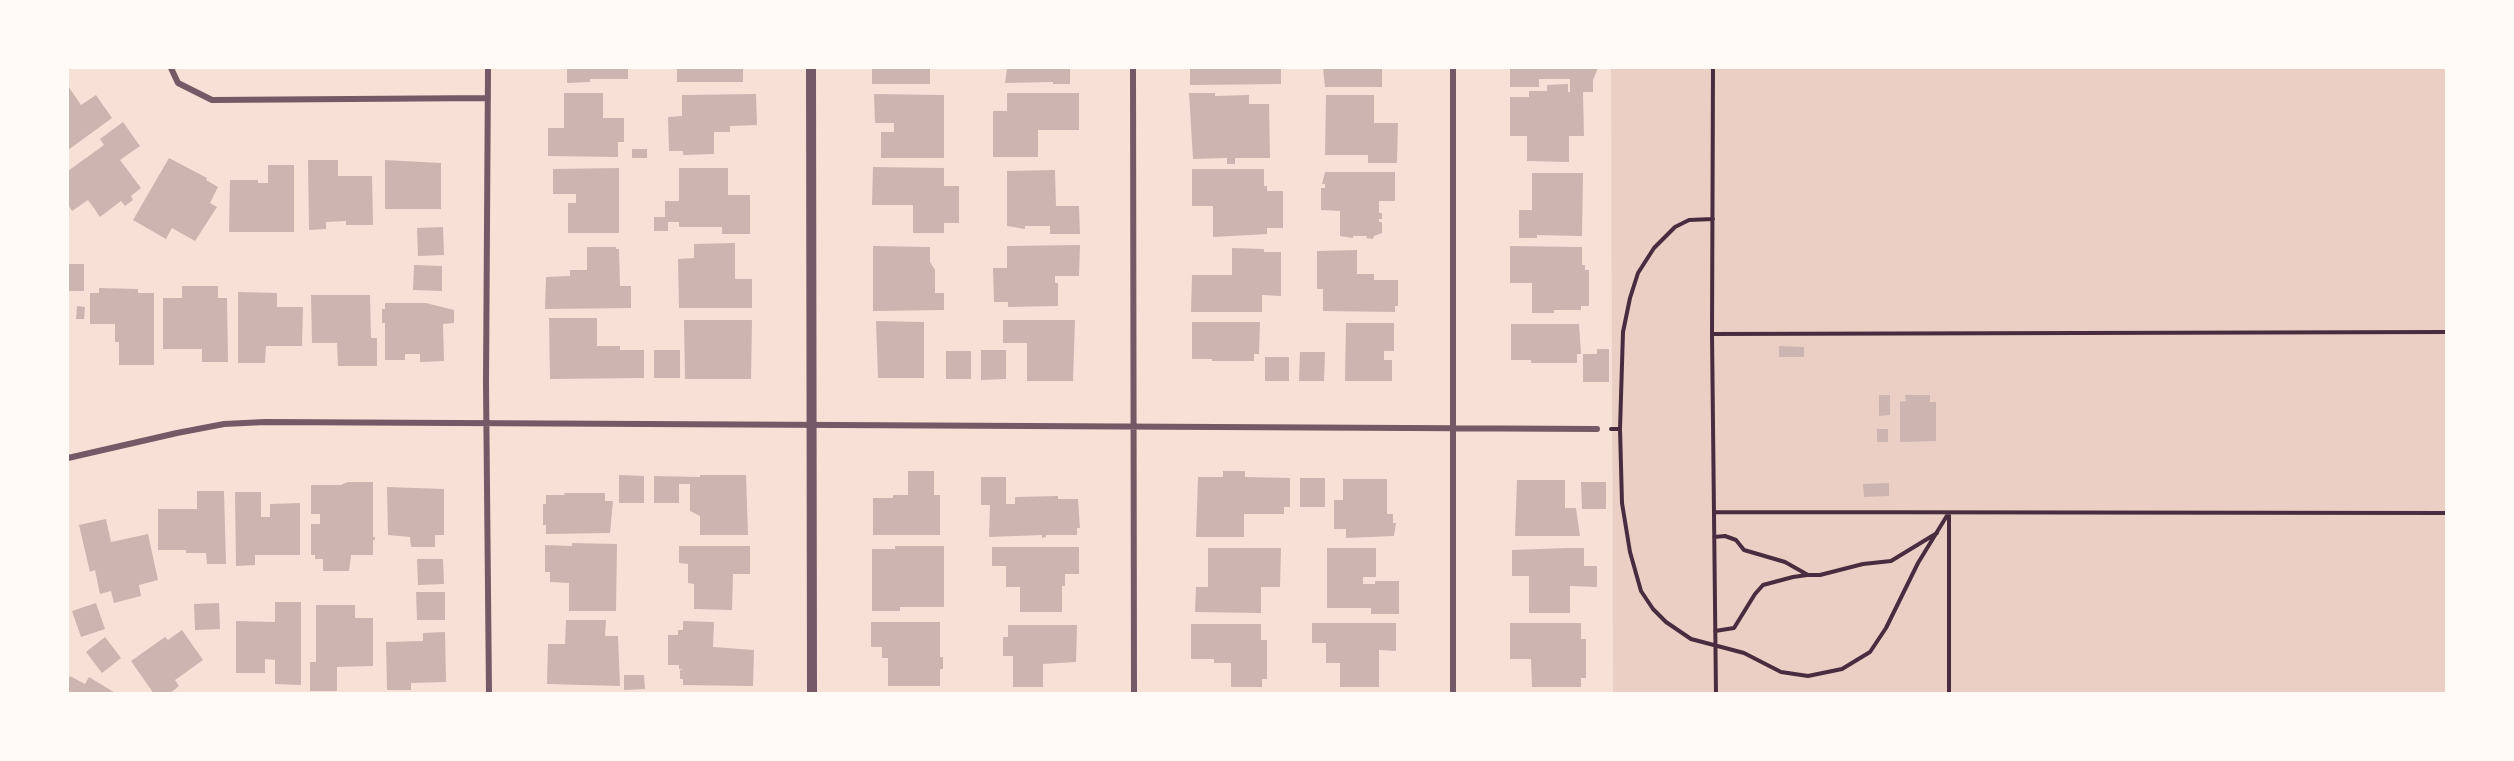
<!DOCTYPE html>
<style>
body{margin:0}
#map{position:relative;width:2514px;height:761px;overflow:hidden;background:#f7e1d7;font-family:Lato,sans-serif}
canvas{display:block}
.frame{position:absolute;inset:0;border:69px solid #fffaf5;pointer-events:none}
</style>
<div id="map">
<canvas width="2514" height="761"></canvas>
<div class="frame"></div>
</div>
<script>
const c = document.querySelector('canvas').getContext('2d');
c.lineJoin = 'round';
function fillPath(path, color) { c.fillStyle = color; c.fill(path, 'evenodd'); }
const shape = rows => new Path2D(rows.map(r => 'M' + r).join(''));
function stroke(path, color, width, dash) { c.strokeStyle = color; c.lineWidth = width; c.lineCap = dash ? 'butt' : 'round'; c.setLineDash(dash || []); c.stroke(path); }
fillPath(shape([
 [1611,68,2446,68,2446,693,1613,693]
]), '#ebcfc5');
fillPath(shape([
 [567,68,628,68,628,79,590,79,590,82,567,83],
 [677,68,743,68,743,82,677,82],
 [872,68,930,68,930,84,872,84],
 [1007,68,1070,68,1070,84,1053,84,1053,82,1005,83],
 [1190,68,1281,68,1281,84,1190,85],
 [1323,68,1382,68,1382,87,1325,87],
 [1510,68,1598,68,1593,80,1593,92,1583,92,1584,136,1569,136,1569,162,1527,161,1527,136,1510,136,1510,97,1529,97,1529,91,1547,91,1547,85,1568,84,1568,92,1570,92,1570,79,1539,79,1539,87,1510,87],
 [68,86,81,105,96,95,112,118,68,150],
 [564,93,603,93,603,118,624,118,624,142,618,142,618,157,548,156,548,128,564,128],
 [1007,93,1079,93,1079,130,1038,130,1038,157,993,157,993,111,1007,111],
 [1189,93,1215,93,1215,96,1249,95,1249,104,1269,104,1270,158,1235,158,1235,164,1227,164,1227,158,1193,159],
 [756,94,757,125,730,126,730,132,714,132,714,154,683,155,683,151,669,151,668,117,682,116,682,95],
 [874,94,944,95,944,158,881,158,881,132,894,132,894,123,875,123],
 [1326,95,1374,95,1374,123,1398,123,1397,163,1368,163,1368,155,1325,155],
 [123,122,140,146,120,160,141,188,131,196,133,200,125,206,121,201,100,217,88,200,72,211,68,205,68,171,104,145,100,139],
 [632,149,647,149,647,158,632,158],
 [169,158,207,178,206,180,218,187,210,203,217,207,195,241,172,228,166,239,133,220],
 [308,160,338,160,338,176,372,176,373,225,346,225,346,221,326,222,326,229,309,230],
 [385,160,441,163,441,209,385,209],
 [268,165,294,165,294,232,229,232,230,180,258,180,258,183,268,183],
 [873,167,944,168,944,186,959,186,959,223,944,223,944,233,913,233,913,205,872,205],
 [619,168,619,233,568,233,568,203,576,203,576,194,553,194,553,169],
 [679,168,728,168,728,195,750,195,750,234,722,234,722,227,679,227,679,222,668,222,668,231,654,231,654,217,665,217,665,201,679,201],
 [1192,169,1264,169,1264,186,1267,186,1267,191,1283,191,1283,228,1267,228,1267,234,1213,237,1213,206,1192,206],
 [1055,170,1056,206,1079,206,1080,234,1050,234,1050,226,1025,226,1025,229,1007,226,1007,171],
 [1325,172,1395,172,1395,201,1379,201,1379,213,1382,213,1382,219,1379,219,1379,222,1382,222,1382,233,1374,236,1373,239,1366,238,1367,236,1353,236,1353,238,1340,236,1340,211,1321,210,1321,188,1325,188,1325,184,1322,184],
 [1532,173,1583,173,1582,236,1537,235,1537,238,1519,238,1519,210,1532,210],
 [443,227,444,255,418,256,417,228],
 [735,243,735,279,752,279,752,308,679,308,678,259,694,258,694,244],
 [1080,245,1079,276,1055,276,1055,283,1058,283,1058,306,1008,307,1008,302,994,302,993,268,1007,268,1007,246],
 [873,246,930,247,930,262,935,270,935,293,944,293,944,310,873,311],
 [1510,246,1582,247,1582,265,1585,265,1585,270,1589,270,1589,306,1581,306,1581,310,1554,310,1554,313,1532,313,1532,283,1510,283],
 [587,247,616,247,616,249,619,249,620,286,631,286,631,308,545,309,546,277,570,276,570,270,587,270],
 [1232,248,1264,249,1264,252,1281,252,1281,296,1262,295,1262,312,1191,312,1192,275,1232,275],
 [1357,250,1357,274,1374,274,1374,280,1398,280,1398,306,1395,306,1395,312,1323,311,1323,289,1317,289,1317,251],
 [68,264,84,264,84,291,68,291],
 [414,265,442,266,442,291,413,290],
 [182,286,218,286,218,298,227,298,228,362,202,362,202,349,163,349,163,298,182,298],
 [99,288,138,289,138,293,154,293,154,365,119,365,119,342,115,342,115,324,90,324,90,293,99,293],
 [238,292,277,293,277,307,303,307,302,346,266,346,265,363,238,363],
 [311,295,370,295,371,338,377,338,377,366,338,366,337,343,312,343],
 [385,303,426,303,454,310,454,323,443,324,444,361,420,362,420,354,405,354,405,360,385,360,385,323,382,323,382,309,385,309],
 [77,306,85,307,84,319,76,319],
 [549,318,597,318,597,346,620,346,620,350,644,350,644,378,550,379],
 [684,320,752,320,751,379,685,379],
 [1003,320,1075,320,1073,381,1027,381,1027,343,1003,343],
 [876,321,924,322,924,378,878,378],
 [1192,322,1260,322,1259,354,1254,354,1254,361,1212,361,1212,359,1192,359],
 [1346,323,1394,323,1394,351,1384,351,1384,360,1392,360,1392,381,1345,381],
 [1511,324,1579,324,1581,354,1577,354,1577,363,1531,363,1531,360,1511,360],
 [1779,346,1804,347,1804,357,1779,357],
 [1597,349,1609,349,1609,382,1583,382,1583,354,1597,354],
 [654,350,680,350,680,378,654,378],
 [981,350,1006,350,1006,379,981,380],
 [946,351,971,351,971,379,946,379],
 [1300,352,1325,352,1324,381,1299,381],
 [1265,357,1289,357,1289,381,1265,381],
 [1879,395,1890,395,1890,415,1879,416],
 [1905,395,1930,395,1930,402,1936,402,1936,441,1900,442,1900,402,1906,401],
 [1877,429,1888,429,1888,442,1877,442],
 [908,471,934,471,934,495,940,495,940,535,873,535,873,498,893,498,893,495,908,495],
 [1223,471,1245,471,1245,477,1290,478,1290,507,1284,507,1284,514,1244,514,1244,537,1196,537,1198,477,1223,477],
 [619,475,644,476,644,503,619,503],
 [700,475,746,475,748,535,700,535,700,516,690,511,690,484,679,484,679,503,654,503,654,476,700,477],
 [981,477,1006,477,1006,504,1015,504,1015,497,1058,496,1058,499,1078,499,1080,528,1077,528,1077,535,1046,535,1046,537,1042,538,1042,535,989,537,990,505,981,505],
 [1300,478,1325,478,1325,507,1300,507],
 [1343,479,1387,479,1387,514,1393,514,1393,523,1396,523,1394,536,1346,538,1346,529,1334,529,1334,500,1343,500],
 [1517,480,1565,480,1565,508,1576,508,1580,536,1515,536],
 [348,482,373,482,373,537,375,537,375,540,373,540,373,555,351,555,349,571,323,571,323,559,315,559,315,555,311,555,311,524,320,524,320,514,311,514,311,485,341,485],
 [1581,482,1606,482,1606,509,1582,509],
 [1889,483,1889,496,1864,497,1863,484],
 [387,487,444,489,444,535,435,535,435,547,411,547,410,537,388,535],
 [197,491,224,491,226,564,207,564,206,553,186,553,186,550,158,550,158,509,197,509],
 [235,492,261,492,261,517,270,517,270,504,300,503,300,555,255,555,255,565,236,566],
 [564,493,605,493,605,501,613,501,610,533,546,534,546,525,543,525,543,504,546,504,546,495,565,495],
 [106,519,111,542,148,534,158,580,139,585,141,596,114,603,111,591,100,594,95,570,90,572,79,525],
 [572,543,617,544,616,611,569,611,569,583,550,582,550,572,545,572,545,545,572,546],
 [679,546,750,546,750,574,733,574,732,610,694,609,694,584,688,583,688,564,679,563],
 [895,546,944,546,944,607,900,607,900,611,872,611,872,549,895,549],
 [992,547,1079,547,1079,574,1065,574,1065,586,1062,586,1062,612,1020,612,1020,587,1006,587,1006,566,992,566],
 [1208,548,1281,548,1280,587,1261,587,1261,613,1195,612,1196,587,1208,587],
 [1327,548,1376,548,1376,577,1363,577,1363,584,1375,584,1375,581,1399,581,1399,614,1371,614,1371,608,1327,608],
 [1567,548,1584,548,1584,566,1597,566,1597,587,1570,586,1570,613,1529,613,1529,576,1512,576,1512,550],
 [417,559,443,559,444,584,418,585],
 [416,592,445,592,445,620,417,620],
 [275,602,301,602,301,685,275,684,275,660,265,659,265,673,236,673,236,621,275,622],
 [96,603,105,629,81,637,72,611],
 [219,603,220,629,195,630,194,604],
 [316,605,355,605,355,618,373,618,373,666,337,667,337,691,310,691,310,662,316,662],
 [566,620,606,620,605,636,618,636,620,686,547,684,548,644,565,644],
 [683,621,714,622,713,647,754,650,753,686,683,685,683,679,680,679,680,670,683,669,679,669,679,665,668,665,668,635,678,635,678,630,683,630],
 [871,622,940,622,940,657,943,657,943,669,940,669,940,686,888,686,888,658,882,658,882,647,871,647],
 [1312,623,1396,623,1396,651,1379,650,1379,687,1340,687,1340,663,1326,663,1326,643,1312,643],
 [1510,623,1581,623,1581,639,1586,639,1586,678,1581,678,1581,687,1532,687,1531,659,1510,659],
 [1191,624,1261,624,1261,640,1267,640,1267,679,1262,679,1262,687,1231,687,1231,663,1214,663,1214,659,1191,659],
 [1008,625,1077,625,1076,662,1043,664,1043,687,1013,687,1013,656,1003,656,1003,637,1008,637],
 [182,630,203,660,175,680,179,686,169,694,154,694,131,661,165,637,168,640],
 [445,632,446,682,411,683,411,690,387,690,386,642,423,641,423,633],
 [105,637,121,658,102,673,86,652],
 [624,675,644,675,645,689,624,690],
 [70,676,85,684,89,677,117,694,68,694,68,681]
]), '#ccb4b1');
stroke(shape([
 [1713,68,1712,334,1716,694],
 [1712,334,2446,332],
 [1611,429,1620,429,1622,503,1630,552,1641,591,1653,609,1666,622,1691,639,1744,653,1781,672,1808,676,1842,669,1870,652,1886,628,1918,563,1948,514],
 [1620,429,1623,332,1630,298,1638,273,1654,248,1675,227,1689,220,1713,219],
 [1714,512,2446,513],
 [1714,537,1725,536,1736,540,1744,550,1785,562,1808,575,1820,575,1863,564,1891,561,1937,533],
 [1715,631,1734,628,1755,594,1763,585,1793,577,1807,575],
 [1949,694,1949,514]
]), '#4a2c40', 4);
stroke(shape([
 [171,68,178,83,212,100,488,98],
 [488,68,486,383,489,694],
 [1133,68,1134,694],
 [1453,68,1453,694],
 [68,458,177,433,224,424,265,422,1597,429]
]), '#755966', 6);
stroke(shape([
 [811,68,812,694]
]), '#755966', 10);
</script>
